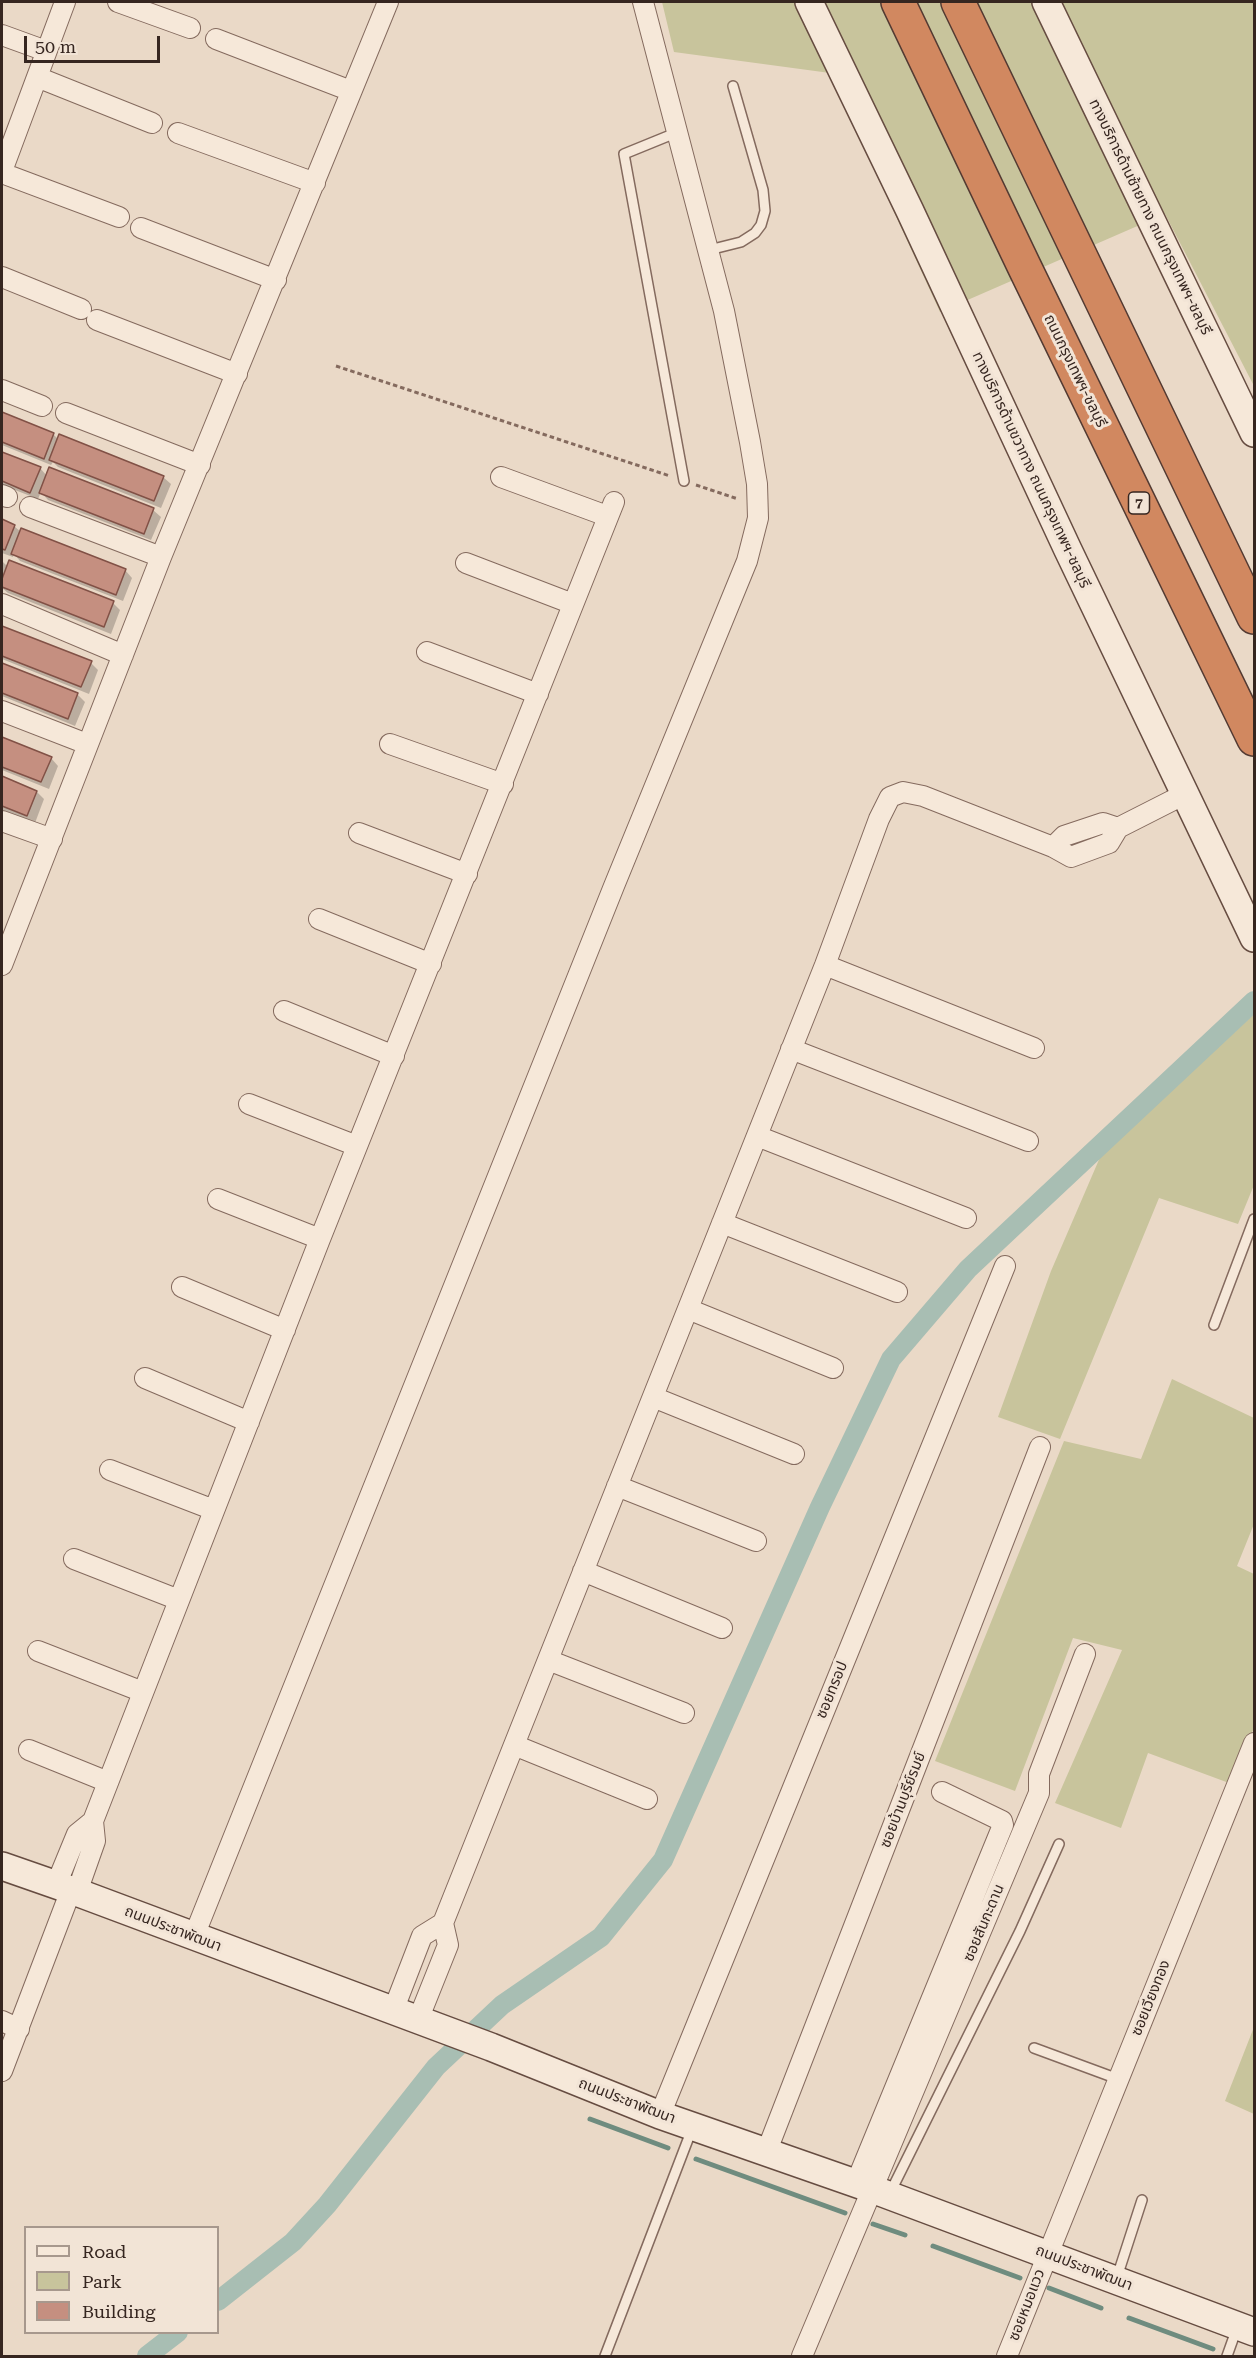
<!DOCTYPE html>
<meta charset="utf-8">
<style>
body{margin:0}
#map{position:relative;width:1256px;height:2358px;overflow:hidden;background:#ead9c7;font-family:"Roboto Serif",serif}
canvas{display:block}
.frame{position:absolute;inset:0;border:3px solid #362620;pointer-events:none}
.legend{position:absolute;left:24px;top:2226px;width:195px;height:108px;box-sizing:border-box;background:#f2e4d6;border:2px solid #a7988d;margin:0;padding:8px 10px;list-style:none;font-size:18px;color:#362620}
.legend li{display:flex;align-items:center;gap:12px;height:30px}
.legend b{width:30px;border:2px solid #a7988d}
.scale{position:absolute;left:24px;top:36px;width:136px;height:27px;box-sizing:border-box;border:3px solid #362620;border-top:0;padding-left:8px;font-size:18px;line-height:21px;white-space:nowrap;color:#362620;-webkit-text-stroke:4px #f2e4d6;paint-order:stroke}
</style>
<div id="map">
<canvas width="1256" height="2358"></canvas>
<div class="frame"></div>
<ul class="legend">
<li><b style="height:8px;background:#f6e8d9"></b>Road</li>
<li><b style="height:16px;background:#c8c49c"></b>Park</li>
<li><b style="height:16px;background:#c58f80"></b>Building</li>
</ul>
<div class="scale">50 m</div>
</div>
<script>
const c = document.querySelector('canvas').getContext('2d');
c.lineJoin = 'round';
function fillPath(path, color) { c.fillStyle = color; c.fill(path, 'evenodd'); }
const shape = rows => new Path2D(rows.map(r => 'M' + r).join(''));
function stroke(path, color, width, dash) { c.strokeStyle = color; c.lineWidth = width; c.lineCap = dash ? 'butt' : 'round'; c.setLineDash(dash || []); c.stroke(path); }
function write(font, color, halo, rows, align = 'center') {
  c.font = font + ' "Roboto Serif","Noto Sans Thai",serif'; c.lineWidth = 6; c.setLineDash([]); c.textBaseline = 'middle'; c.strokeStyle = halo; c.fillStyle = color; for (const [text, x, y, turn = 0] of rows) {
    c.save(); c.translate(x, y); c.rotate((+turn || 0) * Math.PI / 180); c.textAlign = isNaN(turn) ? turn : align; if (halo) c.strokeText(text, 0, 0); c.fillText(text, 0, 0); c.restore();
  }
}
fillPath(shape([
 [662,2,1254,2,1254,386,1165,214,940,312,830,73,674,52],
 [1254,1014,1254,1185,1238,1224,1159,1198,1060,1439,998,1417,1051,1271,1101,1155],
 [1172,1379,1254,1418,1254,1524,1237,1566,1254,1574,1254,1728,1229,1783,1148,1753,1121,1828,1055,1803,1122,1650,1073,1638,1015,1791,935,1761,1064,1441,1141,1459],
 [1254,2027,1254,2114,1225,2101]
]), '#c8c49c');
fillPath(shape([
 [2,414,53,434,59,440,163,477,171,484,161,508,58,467,53,462,51,465,2,445],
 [2,453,40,468,47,476,153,510,161,517,151,540,48,500,41,492,38,499,2,485],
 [2,521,14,526,21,532,125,570,132,578,123,601,20,561,14,554,13,557,2,553],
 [2,561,8,567,113,603,120,610,111,634,8,593,2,588,2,590],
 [2,628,91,663,98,670,89,694,2,659],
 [2,665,77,694,85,702,75,726,2,696],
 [2,739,51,758,58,766,49,789,2,770],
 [2,778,37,792,44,799,35,823,2,810]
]), '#0003');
stroke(shape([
 [590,2119,668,2148],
 [696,2159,845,2213],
 [873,2224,905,2235],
 [933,2246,1020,2278],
 [1049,2288,1101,2308],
 [1129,2318,1213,2349]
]), '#6f8c7f', 5);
stroke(shape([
 [218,2301,293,2242,327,2205,436,2067,502,2005,601,1937,663,1860,820,1507,891,1359,968,1269,1254,1001],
 [147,2356,178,2332]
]), '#a8beb3', 20);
const building = shape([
 [2,412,54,433,44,459,2,442,2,412],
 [59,434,164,476,154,501,49,460,59,434],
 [2,452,41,467,30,493,2,481,2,452],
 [49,467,154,508,144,534,39,493,49,467],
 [2,519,15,525,5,550,2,549,2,519],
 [21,528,126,569,116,595,11,554,21,528],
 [9,560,114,601,104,627,2,587,2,579,9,560],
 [2,626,92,661,81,687,2,656,2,626],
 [2,663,78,693,68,719,2,693,2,663],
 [2,737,52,757,41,782,2,767,2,737],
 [2,776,37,791,27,816,2,806,2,776]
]);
fillPath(building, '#c58f80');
stroke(building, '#815146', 1.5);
const lane = shape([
 [678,132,624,154,684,481],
 [709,250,741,242,755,233,761,225,765,211,763,190,733,86],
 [1214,1325,1254,1219],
 [1034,2048,1118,2079],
 [890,2193,1020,1931,1059,1844],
 [1117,2277,1142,2200],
 [605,2356,692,2129],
 [1227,2356,1237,2328]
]);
const street = shape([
 [118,2,190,28],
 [2,35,46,51],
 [216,39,351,91],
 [37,77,152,123],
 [178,133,315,183],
 [2,171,65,2],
 [2,173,119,217],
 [141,228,276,280],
 [2,277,81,309],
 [97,320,237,374],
 [2,390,42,406],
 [66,413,200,465],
 [501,477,607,516],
 [2,495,7,497],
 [30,507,161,557],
 [466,563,573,604],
 [2,604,123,655],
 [427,652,538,694],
 [2,711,87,744],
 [390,744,503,784],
 [2,821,52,839],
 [359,833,467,874],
 [1053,847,1064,836,1103,823,1118,828],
 [319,919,431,964],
 [2,965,161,557,388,2],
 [825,965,1034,1048],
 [284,1011,394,1056],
 [791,1049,1028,1141],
 [249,1104,357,1146],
 [757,1136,966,1218],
 [218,1199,320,1239],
 [722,1223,897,1292],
 [182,1287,285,1330],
 [688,1309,833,1368],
 [145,1378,249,1422],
 [653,1397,794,1454],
 [110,1470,214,1510],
 [617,1486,756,1541],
 [74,1559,179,1600],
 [583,1571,722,1628],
 [38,1651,143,1692],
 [548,1660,684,1713],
 [514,1745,647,1799],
 [29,1750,108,1782],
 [56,1885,77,1834,93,1821],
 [77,1892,95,1841,93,1821,320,1239,614,502],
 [194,1936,614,886,747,561,758,518,757,484,750,442,724,311,643,2],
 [393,2011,422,1936,443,1923],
 [418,2020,448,1945,443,1923,825,965,879,819,890,797,903,792,923,796,1053,847,1071,857,1109,843,1118,828,1185,794],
 [2,2021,19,2029],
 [2,2071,71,1890],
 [660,2115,1005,1266],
 [766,2153,1040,1447],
 [856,2183,1003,1825,1002,1821,942,1792],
 [802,2356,1039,1793,1039,1774,1085,1654],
 [1007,2356,1254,1743]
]);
const secondary = shape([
 [809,2,910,211,1068,550,1254,938],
 [1046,2,1254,433],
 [2,1866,71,1890,491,2047,660,2115,872,2189,1254,2332]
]);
const highway = shape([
 [898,2,1024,266,1254,739],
 [958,2,1254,617]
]);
stroke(lane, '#846a5e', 12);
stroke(street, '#846a5e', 22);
stroke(secondary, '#664c41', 30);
stroke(highway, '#533a32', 36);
stroke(shape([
 [336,366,670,476],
 [696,485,738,499]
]), '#846a5e', 3, [4.5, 3]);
stroke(lane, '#f6e8d9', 9);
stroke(street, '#f6e8d9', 20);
stroke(secondary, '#f6e8d9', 27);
stroke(highway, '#d18860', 33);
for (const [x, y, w] of [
 [1139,503,21]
]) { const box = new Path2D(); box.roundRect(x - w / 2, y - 11, w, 22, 4.5); c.fillStyle = '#f2e4d6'; c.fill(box); stroke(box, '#362620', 1.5); }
write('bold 14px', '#362620', null, [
 ["7",1139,503]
]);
write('15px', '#362620', '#f2e4d6', [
 ["ทางบริการด้านซ้ายทาง ถนนกรุงเทพฯ-ชลบุรี",1150,217,64],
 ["ถนนกรุงเทพฯ-ชลบุรี",1075,371,64],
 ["ทางบริการด้านขวาทาง ถนนกรุงเทพฯ-ชลบุรี",1031,470,65],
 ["ซอยทรอป",832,1690,-68],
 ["ซอยบ้านบุรีย์รมย์",903,1800,-69],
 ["ซอยสันกะดาน",984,1923,-67],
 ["ถนนประชาพัฒนา",173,1929,21],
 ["ซอยเวียงทอง",1151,1998,-68],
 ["ถนนประชาพัฒนา",627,2101,21],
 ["ถนนประชาพัฒนา",1084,2268,21],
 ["ซอยหมอแวว",1027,2305,-69]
]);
</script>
